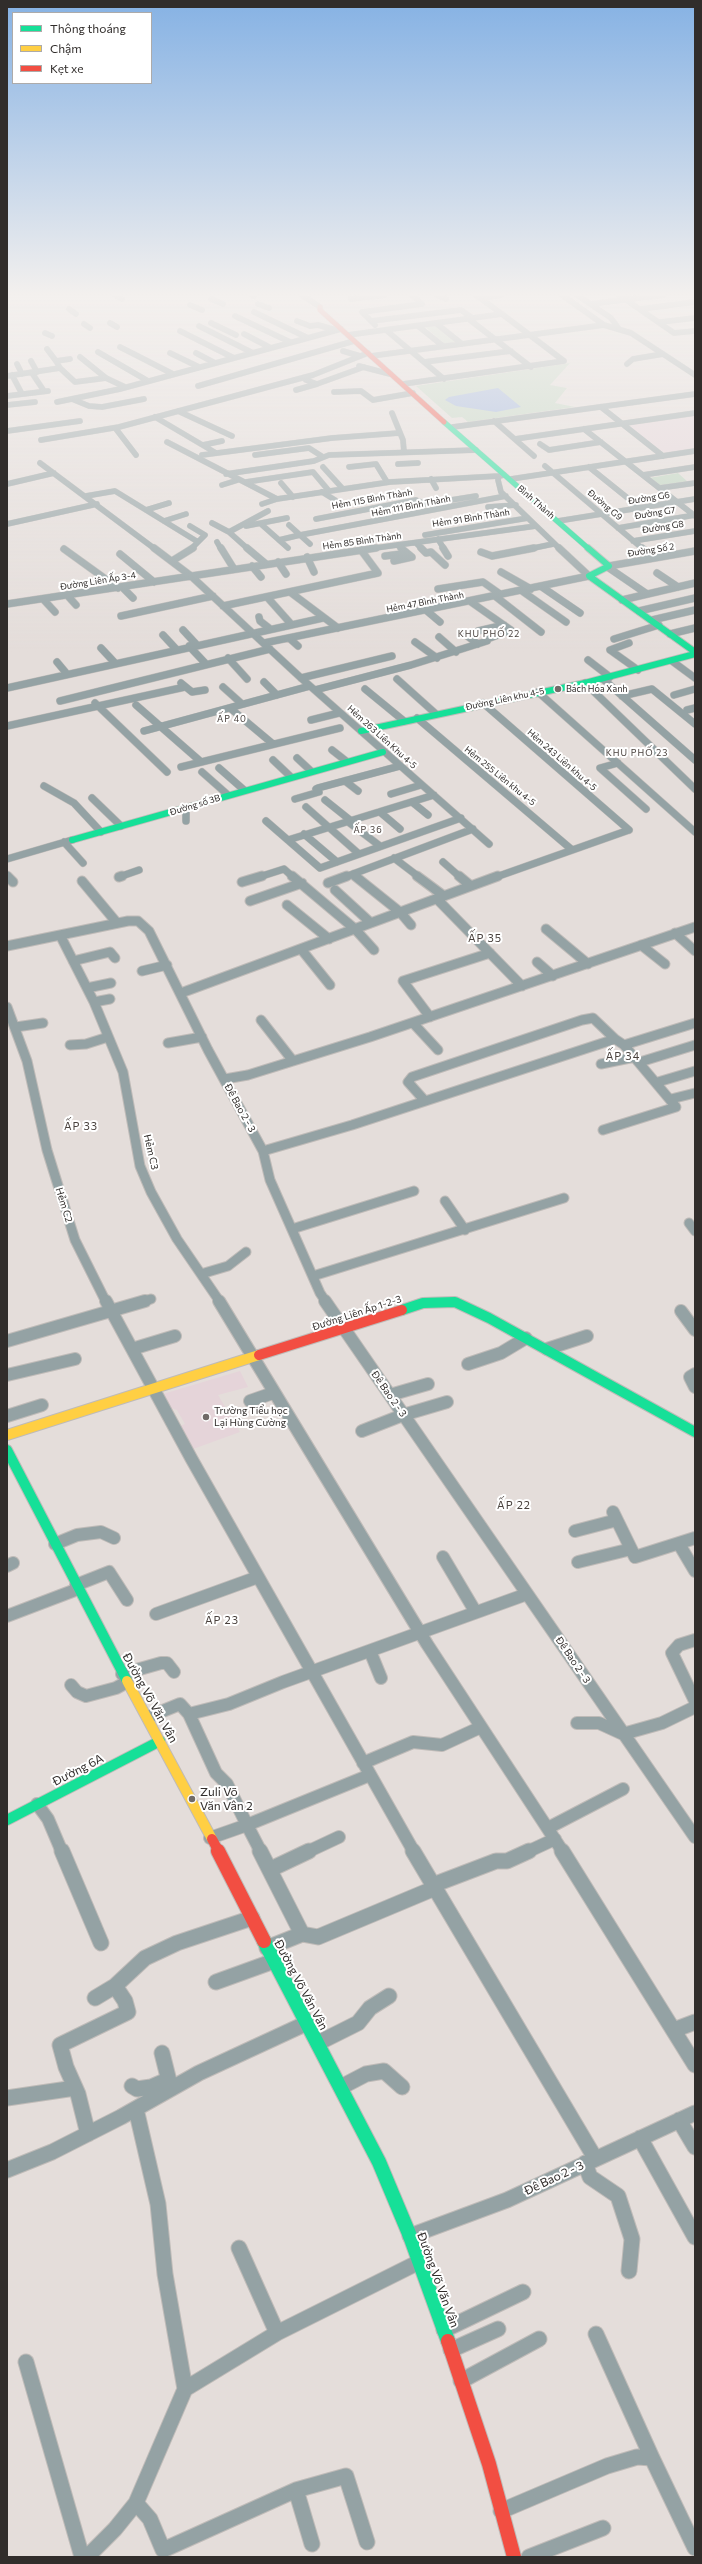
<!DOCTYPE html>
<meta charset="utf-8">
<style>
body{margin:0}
#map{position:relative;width:702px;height:2564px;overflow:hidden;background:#e4ddda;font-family:Commissioner,sans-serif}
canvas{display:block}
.frame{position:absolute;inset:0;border:8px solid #312d2b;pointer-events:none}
.legend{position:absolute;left:12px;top:12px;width:140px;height:72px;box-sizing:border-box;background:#fff;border:1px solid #adabaa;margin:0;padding:5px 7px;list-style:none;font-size:12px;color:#312d2b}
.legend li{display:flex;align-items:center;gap:8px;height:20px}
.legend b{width:20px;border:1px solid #adabaa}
</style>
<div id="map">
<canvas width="702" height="2564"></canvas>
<div class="frame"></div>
<ul class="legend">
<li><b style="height:5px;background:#16e098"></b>Thông thoáng</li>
<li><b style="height:5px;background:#ffcf43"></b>Chậm</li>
<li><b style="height:5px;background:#f24e42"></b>Kẹt xe</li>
</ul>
</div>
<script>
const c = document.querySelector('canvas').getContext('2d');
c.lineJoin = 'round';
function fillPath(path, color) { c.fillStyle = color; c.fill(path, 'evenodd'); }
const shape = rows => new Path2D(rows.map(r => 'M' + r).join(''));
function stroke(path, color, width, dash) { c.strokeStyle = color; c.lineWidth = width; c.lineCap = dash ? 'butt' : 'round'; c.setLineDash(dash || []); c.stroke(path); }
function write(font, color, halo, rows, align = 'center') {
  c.font = font + ' Commissioner,sans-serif'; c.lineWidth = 4; c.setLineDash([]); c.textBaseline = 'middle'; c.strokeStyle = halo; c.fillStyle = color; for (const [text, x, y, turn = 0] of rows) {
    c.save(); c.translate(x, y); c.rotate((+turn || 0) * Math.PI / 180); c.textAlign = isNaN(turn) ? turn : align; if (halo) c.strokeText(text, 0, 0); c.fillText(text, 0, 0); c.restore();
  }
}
fillPath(shape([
 [695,415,695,449,665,453,627,426],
 [240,1371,248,1387,218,1395,240,1432,193,1449,180,1426,185,1424,177,1410,171,1408,163,1394]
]), '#e5d4d9');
fillPath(shape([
 [424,326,438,326,458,343,446,345],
 [570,363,550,385,567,388,555,403,575,407,468,422,462,417,452,418,416,386],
 [678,473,688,482,659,486,649,478]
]), '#bdd4bf');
fillPath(shape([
 [498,388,521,407,496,412,456,406,445,400,449,397]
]), '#93aedf');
const streetFar4 = shape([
 [115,295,122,299],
 [252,295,254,296],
 [302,295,320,307],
 [437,295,446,299],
 [562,295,604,325,631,333,695,375],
 [577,295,611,318,619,329],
 [619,295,674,333,695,331],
 [481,298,501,295],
 [211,299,223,304],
 [351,299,384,295],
 [258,304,269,308],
 [591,304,663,295],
 [190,305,202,310],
 [69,309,76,314],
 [641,309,695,302],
 [254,312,308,338],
 [235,316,290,342],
 [297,321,310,326,318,325,336,330],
 [371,321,461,310,471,317,470,320,531,367],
 [660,322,695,318],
 [110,323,117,327],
 [211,323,236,335],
 [84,324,90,328],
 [437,324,462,344],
 [375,325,362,312,422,304,412,295],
 [199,326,253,353],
 [418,326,443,346],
 [386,330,444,379],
 [180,331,234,358],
 [45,333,52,336],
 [244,334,271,348],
 [348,335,502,314,476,295],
 [120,347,173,374],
 [47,349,56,361],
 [343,351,360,356],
 [98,352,148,381],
 [170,353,199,367],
 [196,353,215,363],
 [371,356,604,325],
 [80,357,106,378,125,387],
 [31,361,37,372],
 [424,362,511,351],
 [17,364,22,374],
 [627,364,633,359,663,354],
 [359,366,390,374],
 [60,368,75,382,106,378],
 [32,373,44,391],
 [12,375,22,394],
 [7,376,60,368,56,361,70,359],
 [306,380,317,384,364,367],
 [403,384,564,361,502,314],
 [198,386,354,341],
 [296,390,317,384],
 [334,392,361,391,373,400,413,393],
 [7,396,48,391],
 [72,399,89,406,102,407,144,399],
 [57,402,120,389,341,329],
 [7,405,35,402],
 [601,407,663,456],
 [178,411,232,436],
 [392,413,403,440,404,452],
 [155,417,216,453],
 [494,421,534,456],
 [119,427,116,429,136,455],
 [453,427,695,394],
 [584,429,695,516],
 [7,431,80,421],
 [515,439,695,413],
 [41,440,119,427,313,375,368,353],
 [167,442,277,499],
 [540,444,549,450,601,442],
 [203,445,222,441],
 [202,455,332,438,399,433],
 [255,455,309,448,323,457],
 [40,463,155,549],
 [398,464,418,463],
 [545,466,643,549],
 [323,467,343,489],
 [349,467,376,464,387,482],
 [589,467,640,508],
 [226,474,314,461,329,455,476,450],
 [504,475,499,476,498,480,501,492,560,549],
 [643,475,695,467],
 [431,479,436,488],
 [511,479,695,451],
 [246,482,313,472,329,491],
 [281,483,293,497],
 [7,484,54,473],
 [222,485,238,480],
 [660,488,695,483],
 [322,492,335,500],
 [86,496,115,491,198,542,191,549],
 [262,504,277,499,390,482,499,476],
 [488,507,516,505],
 [146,510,169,503],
 [316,519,416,500,426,504,476,496],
 [164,521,186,514],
 [558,521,695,499],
 [212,523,229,532],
 [7,524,97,504],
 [261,524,288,548],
 [289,525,300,535],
 [190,526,205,535,198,542],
 [246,526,287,518],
 [618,528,695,515],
 [425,535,528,518],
 [438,539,444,549],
 [279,540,300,535],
 [633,541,695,531],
 [217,542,221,549],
 [416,543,422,549],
 [310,544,300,535,506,496],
 [398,545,402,549],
 [248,549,229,532,268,511],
 [368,549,536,526],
 [529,549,553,544]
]);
const streetFar3 = shape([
 [154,548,191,576,301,678,489,844],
 [221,548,234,569],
 [247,548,266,564],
 [421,548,426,553,431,552,445,565],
 [443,548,448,556],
 [559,548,589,576],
 [642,548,654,558],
 [64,549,118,588],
 [481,552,492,556,534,548],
 [120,554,154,582],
 [385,556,401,554],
 [307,557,314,572],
 [172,561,193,548],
 [394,561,412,557,401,548],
 [278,562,286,574],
 [252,566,261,577],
 [609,566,695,551],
 [609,568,647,594],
 [501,572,531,589],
 [657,573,678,587],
 [122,587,133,598],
 [542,587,580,613],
 [438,589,483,582,500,594],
 [522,591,566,622],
 [290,592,338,628],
 [67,595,76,605],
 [495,596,541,632],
 [267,597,291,624],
 [43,599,55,612],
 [622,600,695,583],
 [471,602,511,630,490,638],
 [7,604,376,548],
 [223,606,378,573,361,550],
 [427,611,440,622],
 [639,611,695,598],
 [121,616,213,596],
 [259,617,260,621,269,628],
 [652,620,695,610],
 [183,630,196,644],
 [478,631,504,625],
 [463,633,478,644],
 [670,634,695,628],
 [163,635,176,649],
 [439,637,456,652],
 [289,638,298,646],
 [614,639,659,625],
 [415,642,437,658],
 [264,643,589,576],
 [629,643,610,650,638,670],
 [189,646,206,664],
 [101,648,115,663],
 [228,658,247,679],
 [588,660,610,677],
 [672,661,695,678],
 [57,662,67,674],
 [301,678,392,656],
 [397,679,436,714],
 [603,679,695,760],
 [264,682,277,695],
 [181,683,192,692,205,690],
 [585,683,695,789],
 [223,687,242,704],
 [7,688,323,618],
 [365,689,404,721],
 [315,690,411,665,487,641],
 [538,692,695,832],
 [674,695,695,689],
 [622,696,652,689,695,724],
 [60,701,270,649],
 [95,703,167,772],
 [483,703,629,830],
 [136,705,200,761],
 [230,708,273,744],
 [687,710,695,708],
 [417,718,571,849],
 [311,720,339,713],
 [7,726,185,687],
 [144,731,310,686],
 [332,750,346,761],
 [297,758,311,771],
 [273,760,291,777],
 [618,763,600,768,646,809],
 [181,767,340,728],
 [219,768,244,790],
 [202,772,228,795],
 [345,781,358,791],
 [44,786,74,803,101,832],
 [391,794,421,785],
 [92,798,121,826],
 [295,799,319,792,316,789,318,788,400,766],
 [325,800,350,820],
 [412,802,428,815],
 [306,807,359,854],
 [183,808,186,813,186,821],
 [380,812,400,829],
 [266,821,320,868,461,818],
 [347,821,380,846],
 [304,834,337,862],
 [288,840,434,795],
 [64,842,83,863],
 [394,858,419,877],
 [7,859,72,840],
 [443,862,460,877],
 [353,874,357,877],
 [119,877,139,870],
 [259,877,284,869,293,877],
 [345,877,473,829],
 [496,877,629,830]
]);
const streetFar2 = shape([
 [7,876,13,882],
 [292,876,355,929,374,950],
 [355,876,400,912,411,925],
 [417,876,444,896],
 [459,876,471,886],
 [119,877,122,876],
 [82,881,117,923],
 [242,882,262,876],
 [328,883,347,876],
 [335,890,371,923],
 [437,899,522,986],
 [250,901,302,883],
 [287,905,329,939],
 [546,929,588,964],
 [675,933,695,951],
 [60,935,94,1002,123,1072,140,1166,151,1192,177,1239,220,1302],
 [641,945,665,964],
 [7,946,128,921,138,921,149,931,208,1050,263,1151,270,1180,320,1293,326,1302],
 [301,949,330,985],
 [73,961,110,952,115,958],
 [537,962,553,976],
 [142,971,167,965],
 [87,988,111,983],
 [181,993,498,876],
 [94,1002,110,999],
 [7,1007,27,1061,47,1150,75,1240,106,1302],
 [430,1017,403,981,490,953],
 [261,1020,293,1061],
 [413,1023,438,1050],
 [16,1027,43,1023],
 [168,1043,202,1037],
 [70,1045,86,1044,108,1037],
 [624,1045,695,1023],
 [640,1062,695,1045],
 [601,1064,635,1057],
 [225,1079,248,1075,370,1037,695,927],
 [658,1082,695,1071],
 [671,1099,695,1093],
 [425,1101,408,1082,412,1077,582,1020,593,1018,615,1039],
 [263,1151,352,1125,615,1039,624,1045,676,1107,603,1130],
 [445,1201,465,1230],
 [689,1223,695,1231],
 [292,1229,414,1191],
 [201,1274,228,1266,246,1252],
 [313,1276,564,1198],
 [142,1302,151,1299]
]);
const streetFar1 = shape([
 [106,1301,191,1458,414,1852],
 [219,1301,427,1644,563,1852],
 [325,1301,695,1837],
 [681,1311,695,1330],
 [7,1341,145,1301],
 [132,1349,175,1336],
 [547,1349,587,1336],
 [468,1364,501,1353,526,1338],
 [695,1374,690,1377,695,1387],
 [7,1375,75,1359],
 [390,1395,428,1384],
 [250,1401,273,1393],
 [7,1416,42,1405],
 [362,1431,403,1415,447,1402],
 [613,1512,635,1557,695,1538],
 [575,1531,617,1520],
 [55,1544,77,1535,101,1532,114,1538],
 [679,1544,695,1571],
 [443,1557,475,1611],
 [578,1562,631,1549],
 [7,1566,13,1563],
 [76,1585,109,1572,127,1600],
 [156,1614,258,1577],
 [7,1616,78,1589],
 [695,1640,679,1645,672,1653,695,1701],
 [370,1651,381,1678],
 [122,1674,161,1663,167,1663,174,1672],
 [71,1685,77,1692,86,1696,116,1688,127,1682],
 [189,1714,216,1773,227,1784,247,1825,210,1838],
 [148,1717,180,1704,189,1714,229,1704,283,1682,527,1594],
 [577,1723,599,1723,623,1734,662,1723,695,1707],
 [363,1763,413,1742,442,1745,481,1727],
 [37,1804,48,1819,62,1852],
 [548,1828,623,1789],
 [261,1852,247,1825,370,1775],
 [307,1852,339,1837],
 [527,1852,555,1839]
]);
const street = shape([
 [62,1851,101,1943],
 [260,1851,302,1934],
 [413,1851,595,2158],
 [562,1851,695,2065],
 [271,1869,309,1851],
 [433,1885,496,1861,507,1861,529,1851],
 [267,1948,302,1934,318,1937,435,1888],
 [216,1982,274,1961],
 [95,1998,115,1986,145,1958,177,1943,252,1918],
 [674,2030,695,2022],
 [318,2043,358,2023,370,2008,389,1996],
 [162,2053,171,2089],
 [132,2086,137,2089,151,2087,167,2080],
 [341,2087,366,2074,384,2071,402,2087],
 [7,2098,75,2088],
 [136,2109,158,2204,165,2274,185,2389],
 [679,2120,695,2147],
 [88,2134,78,2094,66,2067,60,2045,128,2012,125,2001,115,1986],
 [640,2138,695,2237],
 [585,2163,590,2177,618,2196,632,2239,629,2271],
 [7,2170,52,2152,121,2117,199,2073,307,2023],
 [410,2236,507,2200,695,2113],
 [239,2248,277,2333],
 [444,2330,523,2292],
 [596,2334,652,2458],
 [451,2350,498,2329],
 [26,2362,82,2557],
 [461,2381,539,2339],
 [296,2490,312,2544],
 [136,2503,150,2519,163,2550,296,2490,346,2476,367,2542],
 [501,2511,607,2466,637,2457,652,2458,695,2548],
 [87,2557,115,2529,136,2503,185,2389,277,2333,419,2262],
 [529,2557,603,2528]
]);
const fastFar3 = shape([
 [444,422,589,549]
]);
const fastFar2 = shape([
 [588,548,609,566,589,576,695,652],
 [361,731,585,683,695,654],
 [72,840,383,752]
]);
const fastFar1 = shape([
 [402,1310,423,1303,455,1302,489,1318,695,1432],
 [7,1450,127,1681],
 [7,1820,160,1741]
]);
const fast = shape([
 [264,1941,379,2162,410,2236,448,2341]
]);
const slow = shape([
 [7,1435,259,1355],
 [127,1681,212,1839]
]);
const jamFar2 = shape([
 [320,307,320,310,444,422]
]);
const jamFar1 = shape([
 [259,1355,402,1310],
 [212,1839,219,1852]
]);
const jam = shape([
 [218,1851,264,1941],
 [448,2341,489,2464,514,2557]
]);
stroke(streetFar4, '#bfbbb8', 6);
stroke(streetFar3, '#bfbbb8', 8);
stroke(streetFar2, '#bfbbb8', 11);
stroke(streetFar1, '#bfbbb8', 14);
stroke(street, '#bfbbb8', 17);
stroke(fastFar3, '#bfbbb8', 6);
stroke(fastFar2, '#bfbbb8', 8);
stroke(fastFar1, '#bfbbb8', 12);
stroke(fast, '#bfbbb8', 16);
stroke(slow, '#bfbbb8', 12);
stroke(jamFar2, '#bfbbb8', 6);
stroke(jamFar1, '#bfbbb8', 12);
stroke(jam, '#bfbbb8', 16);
stroke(streetFar4, '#94a2a4', 5.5);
stroke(streetFar3, '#94a2a4', 7);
stroke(streetFar2, '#94a2a4', 9);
stroke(streetFar1, '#94a2a4', 12);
stroke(street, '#94a2a4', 15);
stroke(fastFar3, '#16e098', 5);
stroke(fastFar2, '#16e098', 6);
stroke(fastFar1, '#16e098', 10);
stroke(fast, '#16e098', 14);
stroke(slow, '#ffcf43', 10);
stroke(jamFar2, '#f24e42', 5);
stroke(jamFar1, '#f24e42', 10);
stroke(jam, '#f24e42', 14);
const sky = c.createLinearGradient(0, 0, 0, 654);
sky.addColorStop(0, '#86b2e4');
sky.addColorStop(0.45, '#f3f0ee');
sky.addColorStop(1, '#f3f0ee00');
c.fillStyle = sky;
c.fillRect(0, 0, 702, 654);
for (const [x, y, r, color] of [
 [558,689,4,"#706b68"],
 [206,1417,4,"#706b68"],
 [192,1799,4,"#706b68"]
]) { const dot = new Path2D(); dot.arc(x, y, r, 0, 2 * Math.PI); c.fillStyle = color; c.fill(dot); stroke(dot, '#fff', 1.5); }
write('9px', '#312d2b', '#fff', [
 ["Đường G6",649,498,-9],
 ["Hẻm 115 Bình Thành",372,499,-10],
 ["Bình Thành",536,502,41],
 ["Đường G9",605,505,40],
 ["Hẻm 111 Bình Thành",411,506,-11],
 ["Đường G7",655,513,-9],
 ["Hẻm 91 Bình Thành",471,518,-9],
 ["Đường G8",663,527,-9],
 ["Hẻm 85 Bình Thành",362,541,-8],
 ["Đường Số 2",651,550,-9],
 ["Đường Liên Ấp 3-4",98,581,-9],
 ["Hẻm 47 Bình Thành",425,602,-11],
 ["Đường Liên khu 4-5",505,699,-12],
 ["Hẻm 263 Liên Khu 4-5",382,737,42],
 ["Hẻm 243 Liên khu 4-5",562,760,41],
 ["Hẻm 255 Liên khu 4-5",500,776,39],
 ["Đường số 3B",195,805,-17]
]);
c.letterSpacing = '1px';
write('9px', '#49413d', '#fff', [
 ["KHU PHỐ 22",489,634],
 ["ẤP 40",232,719],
 ["KHU PHỐ 23",637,753],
 ["ẤP 36",368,830]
]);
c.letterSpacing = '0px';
write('9px', '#312d2b', '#fff', [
 ["Bách Hóa Xanh",566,689]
], 'left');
write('10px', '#312d2b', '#fff', [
 ["Đê Bao 2 - 3",240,1108,61],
 ["Hẻm C3",151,1152,77],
 ["Hẻm C2",64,1205,73],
 ["Đường Liên Ấp 1-2-3",357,1313,-18],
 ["Đê Bao 2 - 3",389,1394,55],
 ["Đê Bao 2 - 3",573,1660,56]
]);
write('10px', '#312d2b', '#fff', [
 ["Trường Tiểu học",214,1411],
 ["Lại Hùng Cường",214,1423]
], 'left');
c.letterSpacing = '1px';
write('11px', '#49413d', '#fff', [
 ["ẤP 35",485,938],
 ["ẤP 34",623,1056],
 ["ẤP 33",81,1126],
 ["ẤP 22",514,1505],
 ["ẤP 23",222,1620]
]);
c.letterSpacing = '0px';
write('12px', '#312d2b', '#fff', [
 ["Đường Võ Văn Vân",150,1698,61],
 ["Đường 6A",78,1770,-27],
 ["Đường Võ Văn Vân",301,1985,62],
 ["Đê Bao 2 - 3",554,2178,-25],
 ["Đường Võ Văn Vân",438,2280,70]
]);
write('12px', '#312d2b', '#fff', [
 ["Zuli Võ",200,1792],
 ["Văn Vân 2",200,1806]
], 'left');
</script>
